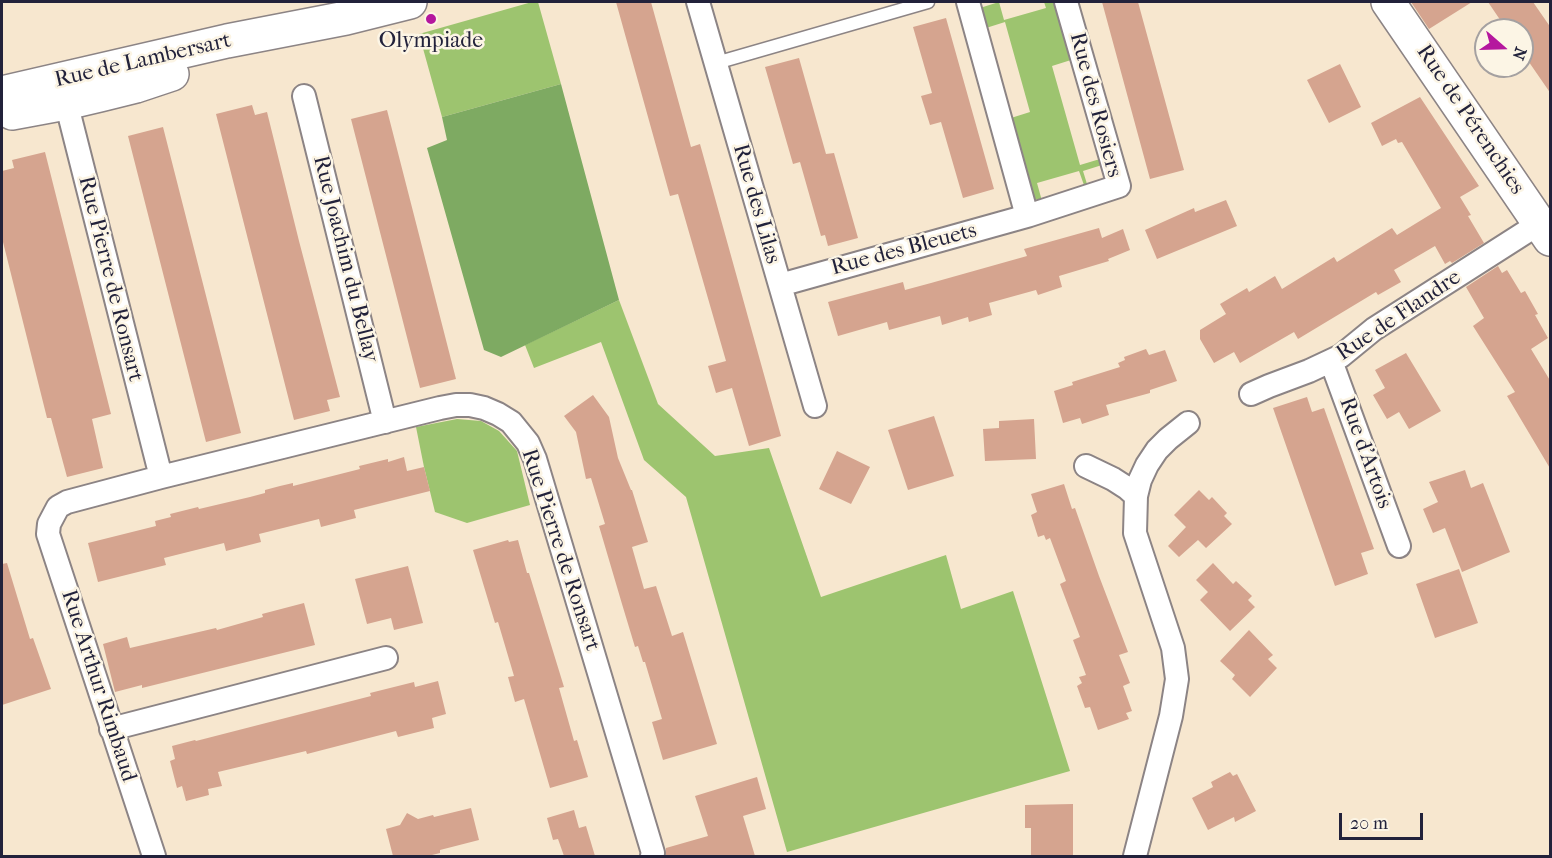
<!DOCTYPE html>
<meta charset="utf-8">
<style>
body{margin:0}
#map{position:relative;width:1552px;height:858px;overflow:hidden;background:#f7e7cf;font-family:"IM FELL French Canon",serif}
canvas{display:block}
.frame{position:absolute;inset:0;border:3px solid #22223b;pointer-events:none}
.north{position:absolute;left:1474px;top:18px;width:60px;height:60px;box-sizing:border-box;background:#fcf5e5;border:2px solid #a5a1a1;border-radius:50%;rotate:110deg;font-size:16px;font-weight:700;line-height:24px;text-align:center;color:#22223b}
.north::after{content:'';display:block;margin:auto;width:21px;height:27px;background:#b5179e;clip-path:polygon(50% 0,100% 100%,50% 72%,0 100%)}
.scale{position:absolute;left:1339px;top:813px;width:84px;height:27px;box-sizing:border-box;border:3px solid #22223b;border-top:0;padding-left:8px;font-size:18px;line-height:21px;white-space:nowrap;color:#22223b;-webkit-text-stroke:4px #fcf5e5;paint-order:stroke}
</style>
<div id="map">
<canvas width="1552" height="858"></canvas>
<div class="frame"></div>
<div class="north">N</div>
<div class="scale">20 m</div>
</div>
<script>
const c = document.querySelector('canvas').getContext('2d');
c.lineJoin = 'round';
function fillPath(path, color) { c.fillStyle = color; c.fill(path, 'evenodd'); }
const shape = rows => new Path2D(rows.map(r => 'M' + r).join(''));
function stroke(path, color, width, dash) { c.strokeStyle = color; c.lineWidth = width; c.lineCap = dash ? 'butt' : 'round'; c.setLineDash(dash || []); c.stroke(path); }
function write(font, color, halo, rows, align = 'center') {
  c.font = font + ' "IM FELL French Canon",serif'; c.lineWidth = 5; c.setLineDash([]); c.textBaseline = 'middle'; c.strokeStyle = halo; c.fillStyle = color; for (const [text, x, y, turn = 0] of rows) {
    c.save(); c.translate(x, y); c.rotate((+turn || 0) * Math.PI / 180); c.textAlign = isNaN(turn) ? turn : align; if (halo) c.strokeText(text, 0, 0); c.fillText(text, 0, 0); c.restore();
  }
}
fillPath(shape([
 [532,2,538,2,561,84,442,117,419,34],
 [999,2,1004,20,1046,8,1044,2,1055,2,1071,60,1052,66,1080,165,1100,159,1102,165,1083,171,1087,184,1106,179,1085,188,1079,171,1037,183,1042,201,1034,199,1011,118,1030,112,1005,22,986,28,980,12,983,7],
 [619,300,658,404,715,456,769,448,821,597,946,555,961,609,1013,591,1070,771,787,852,686,497,644,460,601,342,534,368,525,345],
 [457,419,481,421,499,431,517,451,530,505,467,523,435,512,424,467,416,427]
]), '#9dc46f');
fillPath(shape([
 [561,84,619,300,501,357,484,350,427,148,447,140,442,117]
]), '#7eaa62');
fillPath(shape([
 [616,2,651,2,691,147,700,144,781,436,749,446,732,388,716,393,708,366,726,361,678,194,670,196],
 [1102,2,1138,2,1184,170,1150,179],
 [1411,2,1472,2,1429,29],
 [1488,2,1533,2,1551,28,1551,94,1522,52,1522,30,1507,30],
 [946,18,994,189,963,198,941,122,930,125,921,96,932,93,913,27],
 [799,58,826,154,834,153,858,238,828,246,825,235,821,236,800,162,793,164,765,67],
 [1340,64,1361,107,1329,123,1307,80],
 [1420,97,1479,186,1460,197,1471,215,1468,216,1484,243,1452,263,1450,261,1445,264,1435,246,1394,270,1401,282,1378,295,1376,292,1298,339,1294,332,1240,363,1234,352,1214,363,1200,339,1200,330,1226,314,1220,304,1247,288,1249,292,1275,276,1282,289,1334,257,1337,262,1392,228,1397,235,1441,208,1402,142,1398,143,1396,139,1382,146,1371,123],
 [252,105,255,115,267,112,299,241,340,397,327,400,330,411,294,420,216,114],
 [387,110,456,379,420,388,351,119],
 [163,127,241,433,206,442,128,136],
 [45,152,111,414,92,419,103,468,67,477,51,418,47,418,2,238,2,171,14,168,12,160],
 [1226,200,1237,226,1157,259,1145,230,1194,208,1195,212],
 [1099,228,1102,238,1123,229,1130,250,1108,259,1109,261,1059,276,1062,287,1038,295,1036,290,989,303,992,315,969,322,968,317,942,325,940,316,889,330,887,322,838,336,828,302,903,282,905,290,931,283,1027,256,1024,249],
 [1498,266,1502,273,1507,270,1521,293,1525,291,1538,314,1535,315,1548,338,1531,349,1551,382,1551,470,1507,396,1515,392,1473,326,1484,318,1466,287],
 [1146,349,1149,355,1165,350,1177,381,1150,390,1150,393,1106,405,1109,415,1082,424,1080,418,1063,423,1054,391,1073,385,1072,382,1120,367,1118,363,1125,360,1124,357],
 [1406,353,1441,411,1409,429,1399,412,1387,419,1373,395,1385,388,1375,370],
 [593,395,609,417,618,458,631,490,632,490,648,542,632,547,644,589,656,586,672,636,683,632,717,744,663,760,652,722,662,719,645,662,643,662,638,646,635,647,622,604,599,526,605,524,591,478,586,479,576,432,564,416],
 [1307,397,1312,412,1324,408,1374,549,1361,553,1368,574,1335,586,1273,408],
 [934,416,954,476,908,490,888,430],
 [1034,419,1036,459,985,461,983,429,999,428,999,421],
 [837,451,870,467,851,504,819,489],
 [404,457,407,471,424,467,430,491,354,510,356,518,321,527,319,519,259,534,261,542,226,551,224,543,164,558,166,565,98,582,88,543,156,526,155,521,171,517,170,514,198,507,199,509,250,497,265,493,265,490,280,486,293,483,293,486,360,469,359,466,388,459,388,462],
 [1465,470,1471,488,1483,483,1510,552,1462,572,1445,528,1433,533,1423,509,1438,502,1429,482],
 [1064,484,1072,509,1075,508,1099,576,1128,652,1119,655,1130,683,1123,686,1132,711,1126,713,1129,719,1098,730,1090,707,1085,708,1077,686,1082,683,1079,677,1086,675,1073,640,1080,637,1060,584,1066,581,1050,538,1046,540,1044,535,1038,537,1031,515,1037,512,1031,494],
 [1199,490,1209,500,1212,497,1227,513,1224,516,1232,524,1206,548,1198,540,1179,557,1168,546,1186,527,1174,515],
 [508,540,509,542,518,540,527,573,529,573,564,687,559,688,574,741,577,740,588,777,550,788,524,699,515,702,508,677,514,676,498,622,495,623,473,550],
 [7,563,30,639,33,638,51,689,2,705,2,564],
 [1213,563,1233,584,1236,581,1252,596,1248,600,1255,607,1230,631,1200,600,1208,592,1196,580],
 [408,566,423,623,394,630,391,618,367,624,355,579],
 [1459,569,1478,623,1435,638,1416,584],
 [304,603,315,645,142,688,142,685,115,692,103,644,127,637,130,648,216,628,217,630,263,617,262,614],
 [1249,630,1273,655,1268,659,1277,668,1250,697,1232,679,1235,675,1220,661],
 [438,681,446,714,432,718,434,728,398,737,396,731,307,754,306,751,218,772,222,786,208,789,209,795,186,801,182,786,177,788,170,761,175,759,172,746,195,740,196,741,371,696,370,693,414,682,415,687],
 [1230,772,1233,776,1237,774,1256,811,1235,822,1234,817,1208,830,1192,798,1213,787,1211,782],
 [757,777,766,809,743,816,755,856,666,856,666,848,708,836,695,796],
 [1073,804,1073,856,1031,856,1031,828,1025,828,1025,805],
 [471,808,479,840,440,850,440,853,428,856,393,856,386,829,400,825,407,813,418,819,433,815,434,817],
 [574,810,579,828,586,826,595,856,564,856,558,839,553,840,547,818]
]), '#d5a48f');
const lane = shape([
 [716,63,928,2]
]);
const street = shape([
 [698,2,815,406],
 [968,2,1027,216],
 [63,90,161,477],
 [304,96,385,422],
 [780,285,1027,216,1119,186,1066,2],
 [1331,361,1399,546],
 [1251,394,1269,386,1309,371,1341,356,1374,329,1540,223],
 [1086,466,1113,479,1127,488,1136,496],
 [111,729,386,658],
 [154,856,48,534,49,524,58,507,67,502,161,477,440,408,456,405,470,405,484,408,498,414,511,422,528,443,535,459,653,853,652,856],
 [1135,856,1171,716,1177,679,1173,648,1135,533,1136,496,1140,480,1147,465,1157,450,1168,439,1188,423]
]);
const secondary = shape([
 [1388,2,1550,239],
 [2,93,227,41,346,18,410,2],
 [12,113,66,103,100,95,136,86,172,74]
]);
stroke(lane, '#8c8485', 15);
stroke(street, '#8c8485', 26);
stroke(secondary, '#8c8485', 36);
stroke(lane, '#fff', 12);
stroke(street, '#fff', 22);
stroke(secondary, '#fff', 33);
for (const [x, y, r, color] of [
 [431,19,6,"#b5179e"]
]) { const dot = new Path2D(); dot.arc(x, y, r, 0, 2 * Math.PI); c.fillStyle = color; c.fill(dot); stroke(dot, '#fcf5e5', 2); }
write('22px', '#22223b', '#fcf5e5', [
 ["Olympiade",431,42]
]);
write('22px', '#22223b', '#fcf5e5', [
 ["Rue de Lambersart",143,61,-13],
 ["Rue des Rosiers",1095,105,75],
 ["Rue de Pérenchies",1470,120,56],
 ["Rue des Lilas",756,204,74],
 ["Rue des Bleuets",904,250,-15],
 ["Rue Joachim du Bellay",345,259,76],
 ["Rue Pierre de Ronsart",110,279,76],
 ["Rue de Flandre",1399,316,-34],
 ["Rue d'Artois",1365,453,70],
 ["Rue Pierre de Ronsart",560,550,72],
 ["Rue Arthur Rimbaud",98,686,72]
]);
</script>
